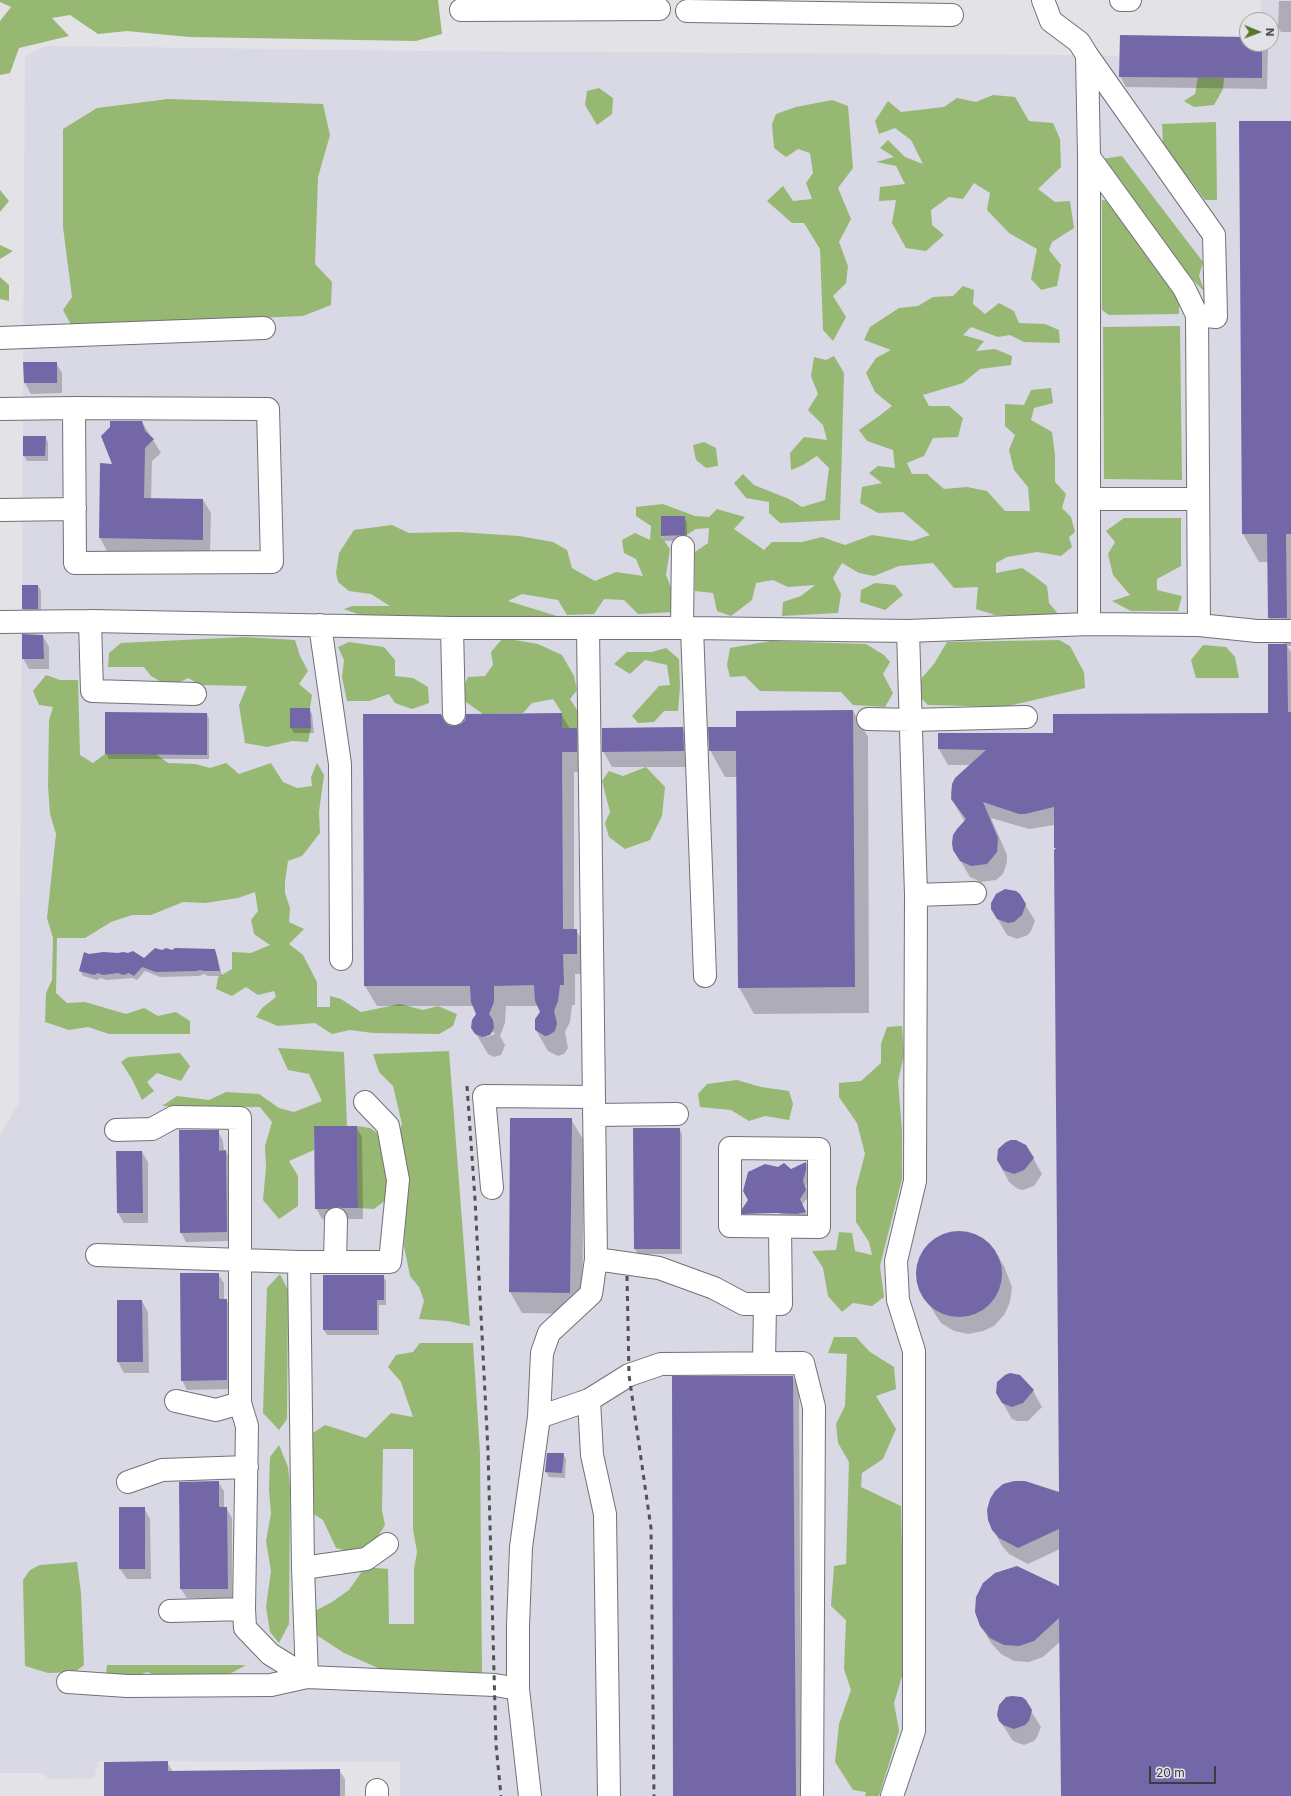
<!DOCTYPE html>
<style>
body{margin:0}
#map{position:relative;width:1291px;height:1796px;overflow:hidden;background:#e2e2e7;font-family:Inter,sans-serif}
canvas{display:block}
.north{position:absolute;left:1239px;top:12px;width:40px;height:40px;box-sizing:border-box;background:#e2e2e7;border:1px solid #a0a0a3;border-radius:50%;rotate:91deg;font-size:11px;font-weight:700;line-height:16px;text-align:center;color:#3c3c3e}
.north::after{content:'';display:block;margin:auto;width:14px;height:18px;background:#58782f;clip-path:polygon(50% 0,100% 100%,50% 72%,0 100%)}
.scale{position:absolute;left:1149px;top:1766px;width:67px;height:18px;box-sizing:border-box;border:2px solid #3c3c3e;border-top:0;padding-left:5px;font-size:12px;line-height:14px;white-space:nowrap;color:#3c3c3e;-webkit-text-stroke:3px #e2e2e7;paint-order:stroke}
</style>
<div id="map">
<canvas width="1291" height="1796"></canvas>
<div class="north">N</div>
<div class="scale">20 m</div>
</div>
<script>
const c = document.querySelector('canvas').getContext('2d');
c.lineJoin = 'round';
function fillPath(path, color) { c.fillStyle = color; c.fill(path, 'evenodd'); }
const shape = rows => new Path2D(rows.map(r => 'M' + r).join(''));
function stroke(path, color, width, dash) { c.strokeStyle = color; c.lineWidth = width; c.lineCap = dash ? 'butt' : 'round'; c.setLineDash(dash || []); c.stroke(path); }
fillPath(shape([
 [1261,0,1291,0,1291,1796,400,1796,400,1762,99,1761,94,1778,49,1779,41,1773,0,1773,0,1135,19,1103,25,56,46,46,420,51,1061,55,1119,56,1120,77,1261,78,1262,44,1271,44,1271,20,1262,20]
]), '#d9d8e5');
fillPath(shape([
 [0,0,438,0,442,34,416,41,189,37,127,31,98,34,70,15,52,18,69,36,19,48,10,73,0,75,0,21,11,7,0,2],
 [1198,77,1224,78,1223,89,1214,105,1194,107,1184,101,1195,94],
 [599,88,613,98,612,114,597,125,585,105,587,91],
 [993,95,1015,97,1029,121,1053,123,1060,139,1061,167,1038,189,1055,202,1070,201,1074,228,1052,242,1049,250,1061,265,1057,286,1041,290,1031,279,1037,249,1009,233,987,210,990,193,974,183,963,199,949,197,931,210,932,225,944,235,926,251,906,248,892,223,896,200,879,201,880,187,905,184,896,166,876,162,894,157,880,148,888,140,905,157,923,164,911,140,895,128,879,134,875,121,888,101,901,112,944,107,957,98,976,102],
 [168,99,323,104,330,135,318,177,315,264,332,282,331,305,303,316,72,326,63,310,72,297,63,227,63,129,97,108],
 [832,100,848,106,853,168,838,188,851,219,839,242,848,266,846,283,833,296,846,317,833,341,823,330,820,249,804,223,792,223,767,201,783,186,793,201,812,199,806,183,813,173,810,153,798,149,786,157,774,148,772,124,776,114,796,107],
 [1216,122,1217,200,1205,200,1163,145,1162,124],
 [1122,156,1203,262,1199,276,1205,292,1190,277,1101,159],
 [0,190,9,201,0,212],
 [1102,200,1111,201,1179,291,1179,314,1109,315,1102,310],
 [0,245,13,251,0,259],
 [0,277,9,285,9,301,0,299],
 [963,286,974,290,973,304,985,314,999,303,1014,311,1019,323,1045,324,1059,330,1060,343,1024,342,1010,335,998,337,971,327,963,335,984,341,976,351,995,349,1012,356,1011,365,980,369,963,383,923,395,929,406,949,406,963,418,958,437,933,438,924,456,907,463,912,474,927,474,944,489,967,487,987,491,1005,511,1030,511,1028,487,1014,470,1009,450,1015,435,1005,426,1005,404,1024,405,1031,390,1051,388,1053,403,1034,408,1031,420,1052,432,1055,455,1055,482,1066,494,1062,508,1071,517,1075,532,1069,537,1072,547,1061,556,1037,552,1007,557,996,563,996,573,1022,568,1034,576,1047,586,1049,603,1059,615,995,615,976,609,978,587,954,588,933,563,899,566,874,576,859,573,842,563,833,578,841,594,838,613,782,616,783,602,801,596,815,585,788,587,773,580,756,583,752,600,731,616,717,611,713,593,695,591,695,552,708,543,709,528,696,529,685,536,685,516,661,516,661,536,670,549,666,575,674,595,674,612,638,614,624,600,604,599,594,614,567,615,558,600,522,594,508,601,557,616,390,618,360,615,344,609,352,606,390,606,371,594,349,591,338,582,336,573,339,553,354,530,392,525,409,533,459,532,519,536,553,542,567,550,572,568,595,581,616,572,643,576,636,559,624,553,622,540,635,533,650,540,651,526,636,516,636,507,663,504,695,516,709,517,717,509,745,517,734,529,764,550,772,542,802,542,822,537,845,545,872,535,912,541,930,535,903,512,878,513,860,503,862,487,882,483,869,473,878,466,895,468,893,450,867,441,859,430,879,416,892,406,875,392,866,373,876,358,891,350,864,340,870,327,899,308,918,306,933,297,953,296],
 [1180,326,1182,480,1104,479,1103,327],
 [834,356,844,373,840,520,780,523,769,513,769,502,746,498,734,483,743,474,754,485,789,499,802,507,825,500,829,468,817,456,803,465,791,470,790,453,804,437,827,440,823,425,808,410,818,394,811,376,814,357,826,360],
 [704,442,716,448,718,466,706,468,696,460,693,445],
 [1124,518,1181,518,1181,566,1157,579,1157,590,1182,596,1178,611,1131,611,1112,601,1130,595,1113,575,1108,554,1115,542,1106,531],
 [875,583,895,585,903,595,885,610,860,602,861,590],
 [244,637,295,640,300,656,308,671,299,684,312,695,310,708,290,709,290,728,311,728,308,742,292,741,267,747,245,743,239,705,247,686,201,685,188,678,170,687,151,676,144,667,108,667,109,653,121,643],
 [503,638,538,644,562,655,574,676,577,690,570,699,577,710,581,728,562,728,562,713,553,699,532,703,523,713,483,714,466,702,462,691,468,677,485,676,493,665,491,652],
 [1059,640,1070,646,1084,672,1085,688,1004,707,928,705,921,698,920,680,934,664,947,642],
 [771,641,866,644,884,655,890,662,883,674,893,693,885,707,853,705,841,692,760,691,745,676,730,677,727,665,730,648],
 [349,642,384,647,395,660,395,676,413,678,428,687,429,703,412,709,395,703,389,694,369,701,347,701,342,677,344,660,338,647],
 [1203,645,1226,647,1235,657,1239,678,1196,678,1191,660],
 [666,648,679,659,680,687,678,711,664,711,654,722,638,723,632,716,659,686,670,685,667,665,645,660,630,674,614,664,627,652,652,652],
 [46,675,60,680,78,680,80,755,93,763,105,754,156,754,168,763,195,764,210,768,226,763,239,774,271,763,283,782,297,788,312,786,311,777,317,763,324,775,319,812,320,833,302,856,288,861,285,882,285,893,290,908,289,922,304,929,289,944,303,955,317,982,317,1007,330,1007,330,996,341,999,361,1012,400,1004,423,1010,438,1006,457,1014,453,1026,439,1034,373,1033,350,1030,332,1034,315,1023,278,1026,256,1017,262,1008,276,997,274,991,258,995,246,987,232,996,216,989,218,977,232,969,232,952,251,953,270,945,254,934,251,920,258,911,255,892,238,898,205,903,183,902,151,915,132,915,111,922,85,938,57,938,56,993,67,1003,85,1002,126,1014,144,1008,158,1016,176,1012,190,1021,190,1034,109,1034,88,1027,69,1030,45,1022,46,993,52,980,53,938,47,918,56,834,50,814,48,786,49,720,53,707,39,705,33,691],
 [646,767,665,787,662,816,650,840,625,849,609,837,605,823,610,812,602,781,609,771,623,776],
 [902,1026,904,1055,898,1081,902,1130,902,1179,880,1266,884,1297,872,1306,853,1303,842,1312,828,1296,823,1268,812,1251,836,1250,839,1232,852,1233,855,1251,872,1255,869,1242,856,1222,856,1188,865,1154,857,1123,839,1097,839,1083,861,1081,881,1063,881,1044,887,1027],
 [278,1048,344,1052,347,1126,314,1126,314,1150,289,1161,298,1176,298,1206,279,1219,263,1200,266,1167,265,1146,272,1122,260,1107,162,1106,177,1096,209,1100,226,1092,259,1094,279,1108,294,1112,322,1101,309,1074,288,1070],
 [449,1051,470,1326,448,1321,419,1319,424,1301,419,1287,410,1276,404,1246,406,1210,397,1139,402,1124,393,1086,379,1072,373,1054],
 [180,1053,190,1066,181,1081,157,1073,147,1082,154,1091,142,1100,132,1079,121,1062,128,1057],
 [737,1080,761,1087,789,1091,793,1104,789,1120,765,1116,749,1121,731,1110,700,1107,698,1094,707,1084],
 [357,1126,370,1128,383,1137,387,1170,386,1200,374,1209,358,1208],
 [280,1274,288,1290,287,1419,279,1430,263,1413,267,1288],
 [834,1337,856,1337,870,1352,894,1367,896,1389,876,1396,896,1429,883,1459,862,1473,861,1487,901,1506,905,1666,894,1703,899,1731,879,1796,865,1796,866,1792,853,1790,835,1762,839,1724,851,1690,844,1669,846,1620,831,1606,834,1566,846,1564,849,1462,838,1443,836,1424,845,1406,847,1354,828,1353],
 [420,1343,473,1343,480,1453,482,1674,387,1672,344,1653,315,1634,315,1611,332,1602,349,1590,365,1567,388,1569,389,1624,414,1624,414,1569,417,1552,413,1529,413,1449,383,1449,382,1510,385,1525,374,1543,352,1552,336,1548,323,1520,309,1511,310,1435,325,1425,366,1438,391,1413,413,1417,401,1382,388,1367,396,1355,413,1352],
 [279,1445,288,1467,290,1486,289,1624,279,1643,270,1632,266,1607,271,1571,266,1541,271,1514,269,1490,270,1457],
 [77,1562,81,1593,84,1665,75,1672,48,1673,25,1666,23,1580,30,1570,40,1565],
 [107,1665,246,1665,226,1676,161,1677,147,1672,131,1678,106,1675]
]), '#97b873');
fillPath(shape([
 [1279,1,1291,1,1291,32,1281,32,1278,27],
 [1247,38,1247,44,1265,44,1268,49,1267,89,1126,87,1120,76],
 [1291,122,1291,646,1287,646,1291,652,1291,1796,1062,1796,1061,1641,1043,1657,1029,1662,1014,1661,1001,1654,991,1643,981,1626,1060,1588,1060,1549,1028,1564,1009,1554,1002,1546,993,1529,1060,1494,1055,825,1029,829,991,818,1007,855,1007,862,1003,874,996,880,981,882,970,877,954,850,965,822,955,805,951,792,956,778,970,765,948,765,939,749,1054,734,1269,714,1284,644,1269,618,1268,562,1259,562,1243,534],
 [56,363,62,373,62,393,31,394,25,383],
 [142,422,161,453,152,461,151,499,203,500,211,513,210,553,107,551,100,538,101,464,114,465],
 [24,437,45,437,48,442,48,461,27,461,24,456],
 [662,517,684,517,687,522,687,540,664,541,662,536],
 [38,586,41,591,41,614,26,614,23,609],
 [43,636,49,647,49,669,29,669,23,658],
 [309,709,312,714,314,733,294,733,291,728],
 [853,711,868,737,869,1013,754,1014,739,987,738,777,725,777,710,750,737,728],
 [207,714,209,719,209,759,109,759,106,754],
 [561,714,570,729,576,729,588,749,588,772,574,772,574,930,576,930,588,950,588,974,575,974,575,1005,572,1005,570,1022,565,1032,568,1048,564,1054,558,1056,548,1051,536,1030,541,1012,538,1006,506,1006,505,1023,500,1036,505,1045,501,1055,494,1057,488,1054,472,1027,477,1014,474,1006,377,1006,365,986,364,715,441,715,447,726,454,727],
 [494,1032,495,1034,487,1037,487,1034],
 [683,728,692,744,693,767,612,767,603,751],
 [1025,904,1035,921,1031,931,1028,935,1017,939,1007,935,992,909],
 [214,950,217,955,222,976,208,976,204,974,199,976,160,977,145,971,137,980,133,978,106,980,101,978,97,980,83,976,80,971,145,960,162,951],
 [571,1119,584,1141,582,1314,522,1313,510,1292],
 [356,1127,362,1137,363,1219,349,1219,342,1217,336,1219,322,1219,316,1208],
 [634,1129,679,1129,682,1134,682,1254,638,1254,635,1249],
 [218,1131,223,1141,224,1152,226,1151,231,1161,232,1241,186,1242,181,1232],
 [142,1152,148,1162,148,1223,124,1223,118,1213],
 [1033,1158,1042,1174,1034,1186,1023,1190,1018,1189,1009,1182,998,1160],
 [806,1163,809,1168,809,1176,806,1187,809,1196,802,1205,808,1217,746,1218,744,1213,791,1170],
 [781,1212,781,1214,745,1215,745,1213],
 [955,1232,970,1233,984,1239,994,1250,1004,1266,1012,1287,1010,1302,1004,1315,994,1326,983,1331,968,1334,954,1331,941,1323,919,1289,917,1274,919,1259,924,1251,934,1240,947,1234],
 [218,1274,224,1283,224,1300,226,1300,232,1309,232,1389,187,1390,182,1380],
 [383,1276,386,1281,386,1305,379,1305,379,1335,327,1335,324,1330],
 [118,1301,142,1301,148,1312,149,1373,124,1373,118,1362],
 [793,1377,799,1387,801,1796,674,1796],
 [1033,1391,1042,1407,1028,1421,1017,1421,1012,1419,997,1393],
 [563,1454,566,1459,565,1478,549,1477,546,1472],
 [218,1482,224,1491,224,1508,226,1508,232,1518,232,1598,187,1598,181,1589],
 [144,1508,150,1519,151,1579,127,1579,120,1569],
 [1031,1711,1041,1727,1037,1737,1034,1741,1024,1745,1013,1741,1000,1721],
 [167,1762,173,1772,339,1770,345,1779,345,1796,105,1796]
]), '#0003');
fillPath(shape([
 [1120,35,1247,37,1247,44,1262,44,1262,78,1119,77],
 [1239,121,1291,121,1291,534,1286,534,1287,618,1268,618,1267,534,1242,534],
 [23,362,57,362,57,383,24,383],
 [110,421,142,421,145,431,154,439,145,448,144,498,203,499,203,540,99,538,100,463,112,464,101,436,110,427],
 [23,436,46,436,45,456,23,456],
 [661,516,685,516,685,535,661,536],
 [22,585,38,585,38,609,22,609],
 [22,634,43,635,44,659,22,659],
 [1268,644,1287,644,1288,712,1291,712,1291,1796,1061,1796,1059,1618,1034,1641,1019,1646,1004,1645,990,1638,980,1626,975,1612,976,1597,983,1583,995,1573,1017,1566,1059,1586,1059,1529,1018,1548,999,1538,992,1530,988,1520,987,1510,990,1499,995,1491,1003,1484,1014,1481,1025,1481,1059,1492,1054,850,1057,848,1054,848,1054,807,1025,814,1019,814,983,802,998,838,997,852,987,864,971,866,960,861,953,850,952,843,953,835,957,829,966,819,951,799,952,784,955,778,986,750,938,749,938,733,1053,733,1053,714,1268,713],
 [290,708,310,708,311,728,290,728],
 [853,710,855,987,738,988,736,751,709,751,708,727,736,727,736,711],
 [105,712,207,713,207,755,105,754],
 [562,713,562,728,577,728,577,752,562,752,563,929,577,929,577,954,563,954,564,985,560,985,558,1001,554,1011,557,1023,555,1031,549,1035,545,1036,535,1030,535,1019,540,1012,535,1001,534,985,494,986,494,1002,489,1014,493,1020,494,1028,490,1035,482,1037,475,1034,471,1028,472,1020,476,1014,471,1002,470,986,364,986,363,714,441,714,444,721,448,725,454,726,461,724,465,720,466,714],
 [683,727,684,751,602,752,602,728],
 [1005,889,1016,891,1020,894,1026,904,1022,915,1014,922,1008,923,997,919,991,909,991,903,996,894],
 [155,948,162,950,166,948,172,950,175,948,215,949,220,971,204,971,200,970,196,971,156,972,142,967,134,976,129,973,123,975,118,973,103,975,98,973,94,975,79,971,84,952,89,954,103,952,118,953,123,952,128,953,133,951,144,958],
 [510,1118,572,1118,570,1293,509,1292],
 [314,1126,357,1126,358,1208,343,1208,336,1207,329,1209,315,1209],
 [633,1128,680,1128,680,1249,634,1249],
 [179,1130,219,1130,219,1151,226,1150,227,1232,180,1233],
 [1011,1140,1016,1140,1026,1145,1034,1158,1024,1170,1014,1174,1003,1170,997,1160,998,1149,1006,1142],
 [116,1151,142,1151,143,1213,117,1213],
 [806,1162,806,1170,803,1181,806,1190,800,1199,806,1212,797,1214,776,1213,742,1214,742,1209,748,1200,743,1191,748,1172,765,1164,778,1167,784,1163,791,1169],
 '916 1274a43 43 0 1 1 86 0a43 43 0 1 1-86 0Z',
 [180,1273,219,1273,219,1299,227,1299,227,1380,181,1381],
 [323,1275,384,1275,384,1300,377,1300,377,1330,323,1330],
 [117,1300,142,1300,143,1362,117,1362],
 [1010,1373,1020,1375,1034,1390,1023,1403,1012,1407,1002,1403,996,1393,997,1382,1005,1375],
 [672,1376,793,1376,796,1796,673,1796],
 [547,1453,564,1453,562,1473,545,1472],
 [219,1481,219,1507,227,1507,228,1589,180,1589,179,1482],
 [119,1507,145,1507,145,1569,119,1569],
 [1012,1696,1022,1697,1026,1700,1032,1710,1029,1721,1025,1725,1014,1729,1003,1725,999,1721,997,1715,999,1705,1006,1697],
 [168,1761,168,1771,340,1769,340,1796,104,1796,104,1762]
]), '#7367a8');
const minor = shape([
 [1043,0,1051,21,1079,42,1087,55,1089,157,1089,624],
 [1121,0,1130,0],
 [461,10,659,9],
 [687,11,952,15],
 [1087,55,1214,235,1216,317,1197,315],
 [1089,157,1184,288,1197,315,1199,625],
 [0,338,264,328],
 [0,409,74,408,268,409,272,562,75,563,74,408],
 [1089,499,1198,499],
 [0,510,75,509],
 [90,621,92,691,195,694],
 [0,622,90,621,452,628,692,628,908,631,1089,624,1199,625,1257,631,1291,631],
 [320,625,340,764,341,959],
 [452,628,454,714],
 [682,628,683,547],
 [692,628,705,976],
 [868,719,911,720,1026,717],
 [916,895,975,893],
 [594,1115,677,1114],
 [116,1130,152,1129,174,1117,240,1118,240,1403,247,1426,244,1609,245,1628,270,1654,307,1677],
 [730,1148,819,1149,819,1227,730,1226,730,1148],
 [492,1188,484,1096,594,1097],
 [97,1255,299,1262,390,1262,398,1180,388,1126,365,1102],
 [596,1259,659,1268,714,1288,744,1304,781,1304,780,1227],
 [299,1262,303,1568,307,1677],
 [335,1262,336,1219],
 [764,1363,765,1304],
 [589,1400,592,1455,605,1514,609,1796],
 [176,1401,216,1410,240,1403],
 [539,1417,589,1400,629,1375,661,1364,803,1363,814,1407,812,1796],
 [128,1482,162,1470,247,1467],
 [303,1568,366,1559,387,1544],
 [170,1611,244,1609],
 [68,1682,127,1686,271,1685,307,1677,495,1685,518,1689],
 [377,1796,377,1790],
 [530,1796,518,1689,518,1626,521,1547,539,1417,542,1353,549,1333,591,1294,596,1259,588,628],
 [892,1796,914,1731,914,1351,898,1300,896,1261,915,1181,916,895,908,631]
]);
stroke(minor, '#727176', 24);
stroke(minor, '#fff', 22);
stroke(shape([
 [467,1086,475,1199,488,1451,496,1745,501,1796],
 [627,1276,629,1375,651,1528,654,1796]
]), '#525254', 3, [5, 5]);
</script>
